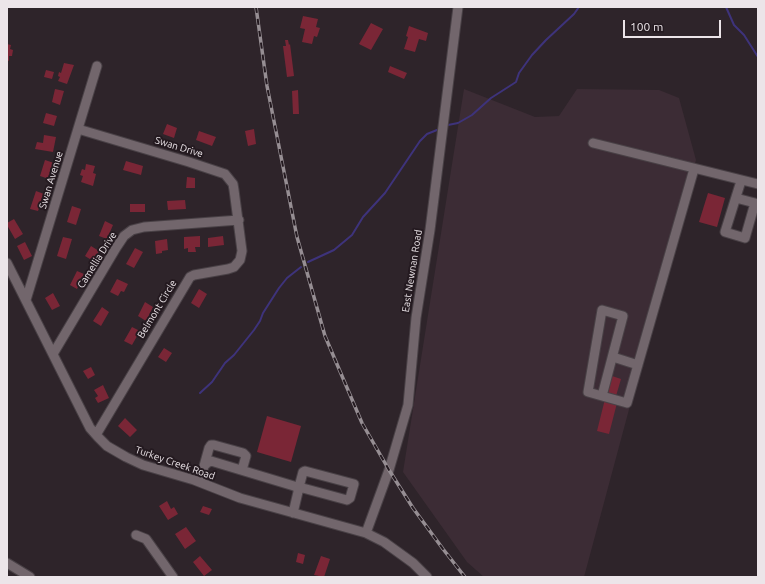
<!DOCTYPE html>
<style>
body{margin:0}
#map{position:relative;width:765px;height:584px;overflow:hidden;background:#2e242a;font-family:Ubuntu,sans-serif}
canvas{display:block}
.frame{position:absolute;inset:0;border:8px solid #ece5e9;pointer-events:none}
.scale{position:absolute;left:623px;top:20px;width:98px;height:18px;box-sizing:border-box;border:2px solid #ece5e9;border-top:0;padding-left:5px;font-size:12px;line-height:14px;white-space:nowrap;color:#ece5e9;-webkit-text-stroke:3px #241a20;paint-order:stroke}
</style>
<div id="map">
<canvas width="765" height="584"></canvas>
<div class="frame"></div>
<div class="scale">100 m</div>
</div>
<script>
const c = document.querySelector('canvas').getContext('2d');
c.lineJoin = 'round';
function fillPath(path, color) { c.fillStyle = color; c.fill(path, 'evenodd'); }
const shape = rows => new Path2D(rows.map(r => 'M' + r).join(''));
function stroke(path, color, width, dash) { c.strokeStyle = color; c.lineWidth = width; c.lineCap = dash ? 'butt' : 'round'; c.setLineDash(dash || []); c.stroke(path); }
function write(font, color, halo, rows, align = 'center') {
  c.font = font + ' Ubuntu,sans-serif'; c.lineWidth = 4; c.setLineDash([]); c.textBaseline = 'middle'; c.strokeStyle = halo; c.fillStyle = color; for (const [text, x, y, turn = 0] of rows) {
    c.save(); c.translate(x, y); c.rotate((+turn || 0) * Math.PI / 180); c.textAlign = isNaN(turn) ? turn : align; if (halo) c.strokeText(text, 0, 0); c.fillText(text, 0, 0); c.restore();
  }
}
fillPath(shape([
 [464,89,535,117,559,116,577,89,659,90,679,98,696,160,584,577,484,577,467,562,403,472]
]), '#3c2c35');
stroke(shape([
 [726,7,734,25,744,35,758,57],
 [448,125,458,123,472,115,491,98,516,82,519,73,532,55,546,40,574,14,579,7],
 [308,262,334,250,352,235,363,217,385,193,420,141,427,134,437,130],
 [200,393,212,382,225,363,234,355,254,330,260,321,263,313,279,288,287,278,301,267]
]), '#3e337b', 2);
fillPath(shape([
 [303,16,318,19,316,27,320,28,317,37,314,36,312,44,302,42,305,29,300,28],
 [371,23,383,29,371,50,359,44],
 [409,26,428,33,426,41,419,39,415,52,404,49,408,37,406,36],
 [285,40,288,40,289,45,290,44,294,76,287,77,283,46,286,46],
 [7,44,11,45,10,49,13,50,12,56,9,56,9,61,7,60],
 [64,63,74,65,67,84,58,81,60,77,58,76,59,72,61,73],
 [390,66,407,73,404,79,388,72],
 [46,70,54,72,52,79,44,77],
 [55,89,64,91,60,105,52,102],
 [298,90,299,114,293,114,292,91],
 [46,113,57,116,54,126,43,123],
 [167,124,177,128,174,138,163,134],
 [254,129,256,144,248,146,245,131],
 [199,131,216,137,212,146,196,140],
 [44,135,56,137,53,152,35,149,37,142,43,143],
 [45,160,54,163,53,166,56,167,54,174,51,173,49,179,40,176],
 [126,161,143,166,141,175,123,170],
 [86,164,95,166,93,173,96,174,93,186,81,182,83,176,80,175,82,169,85,170],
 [187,177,195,178,195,188,186,188],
 [36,191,44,194,38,211,30,209],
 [708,193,725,198,717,227,699,222],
 [185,200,186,209,168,210,167,201],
 [130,204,145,204,145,212,130,212],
 [72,206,81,209,76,225,67,222],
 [14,219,23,234,15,239,7,225,7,223],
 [105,221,113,225,107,239,99,236],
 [200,236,200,247,195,247,196,252,188,252,188,248,184,249,184,237],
 [223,236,224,245,208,247,208,238],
 [63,237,72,239,66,259,57,256],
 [167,239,168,250,162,251,162,253,156,254,155,241],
 [25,242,32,256,24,260,17,246],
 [91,246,99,251,93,261,85,256],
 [135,248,143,252,134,268,126,264],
 [77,271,84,274,77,289,70,285],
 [117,279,128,284,124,292,121,291,118,296,110,292],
 [199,289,207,294,199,308,191,303],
 [53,293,60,306,52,310,45,298],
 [145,302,153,307,146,321,138,316],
 [102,307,109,312,101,326,93,321],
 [132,327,140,331,132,345,124,341],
 [164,348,172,353,166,362,158,357],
 [91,367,95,375,88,379,83,371],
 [612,376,621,379,616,396,607,393],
 [103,385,109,398,98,403,95,398,98,396,94,390],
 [605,399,617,403,609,434,597,431],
 [267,416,301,426,291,462,257,452],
 [125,418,137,430,130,437,118,426],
 [167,501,171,509,174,507,178,514,168,520,159,506],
 [203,506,212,509,209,515,200,512],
 [186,527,196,541,185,549,175,534],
 [298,553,305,555,303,564,296,562],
 [200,556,212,570,204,576,193,562],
 [321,556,330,559,324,577,314,575]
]), '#7a2636');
const minor = shape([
 [78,129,189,162,225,174,233,184,234,190,242,251,240,260,234,267,228,269,194,275,190,277,96,435],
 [593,143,758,184],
 [736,198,755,203,745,238,725,232,741,181],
 [7,263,90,428,98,437,107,446,126,457,143,465,194,480,240,498,366,533,384,542,413,563,427,577],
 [26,300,97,66],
 [53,354,116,248,124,236,132,230,144,227,239,220],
 [613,357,638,365],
 [602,396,623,316,602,310,588,392,602,396,627,403,694,169],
 [204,466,209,448,211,445,214,445,243,453,246,456,242,470],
 [200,482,204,466,207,463,211,461,294,486,298,488,298,492,293,513],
 [298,488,299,487,347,500,350,498,354,484,305,471,303,472,299,487],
 [366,533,389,470,408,405,416,318,430,230,458,7],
 [136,535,146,539,173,577],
 [7,563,30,577]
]);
stroke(minor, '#494146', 11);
stroke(minor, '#72666c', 9);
const rail = shape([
 [256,7,267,86,297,237,325,336,362,423,389,470,413,508,443,549,465,577]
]);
stroke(rail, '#968e93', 3.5);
stroke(rail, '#241a20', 2, [6]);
write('10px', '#ece5e9', '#241a20', [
 ["Swan Drive",179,147,17],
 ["Swan Avenue",51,180,-73],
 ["Camellia Drive",97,260,-58],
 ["East Newnan Road",412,271,-81],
 ["Belmont Circle",157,309,-59],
 ["Turkey Creek Road",175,463,19]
]);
</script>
